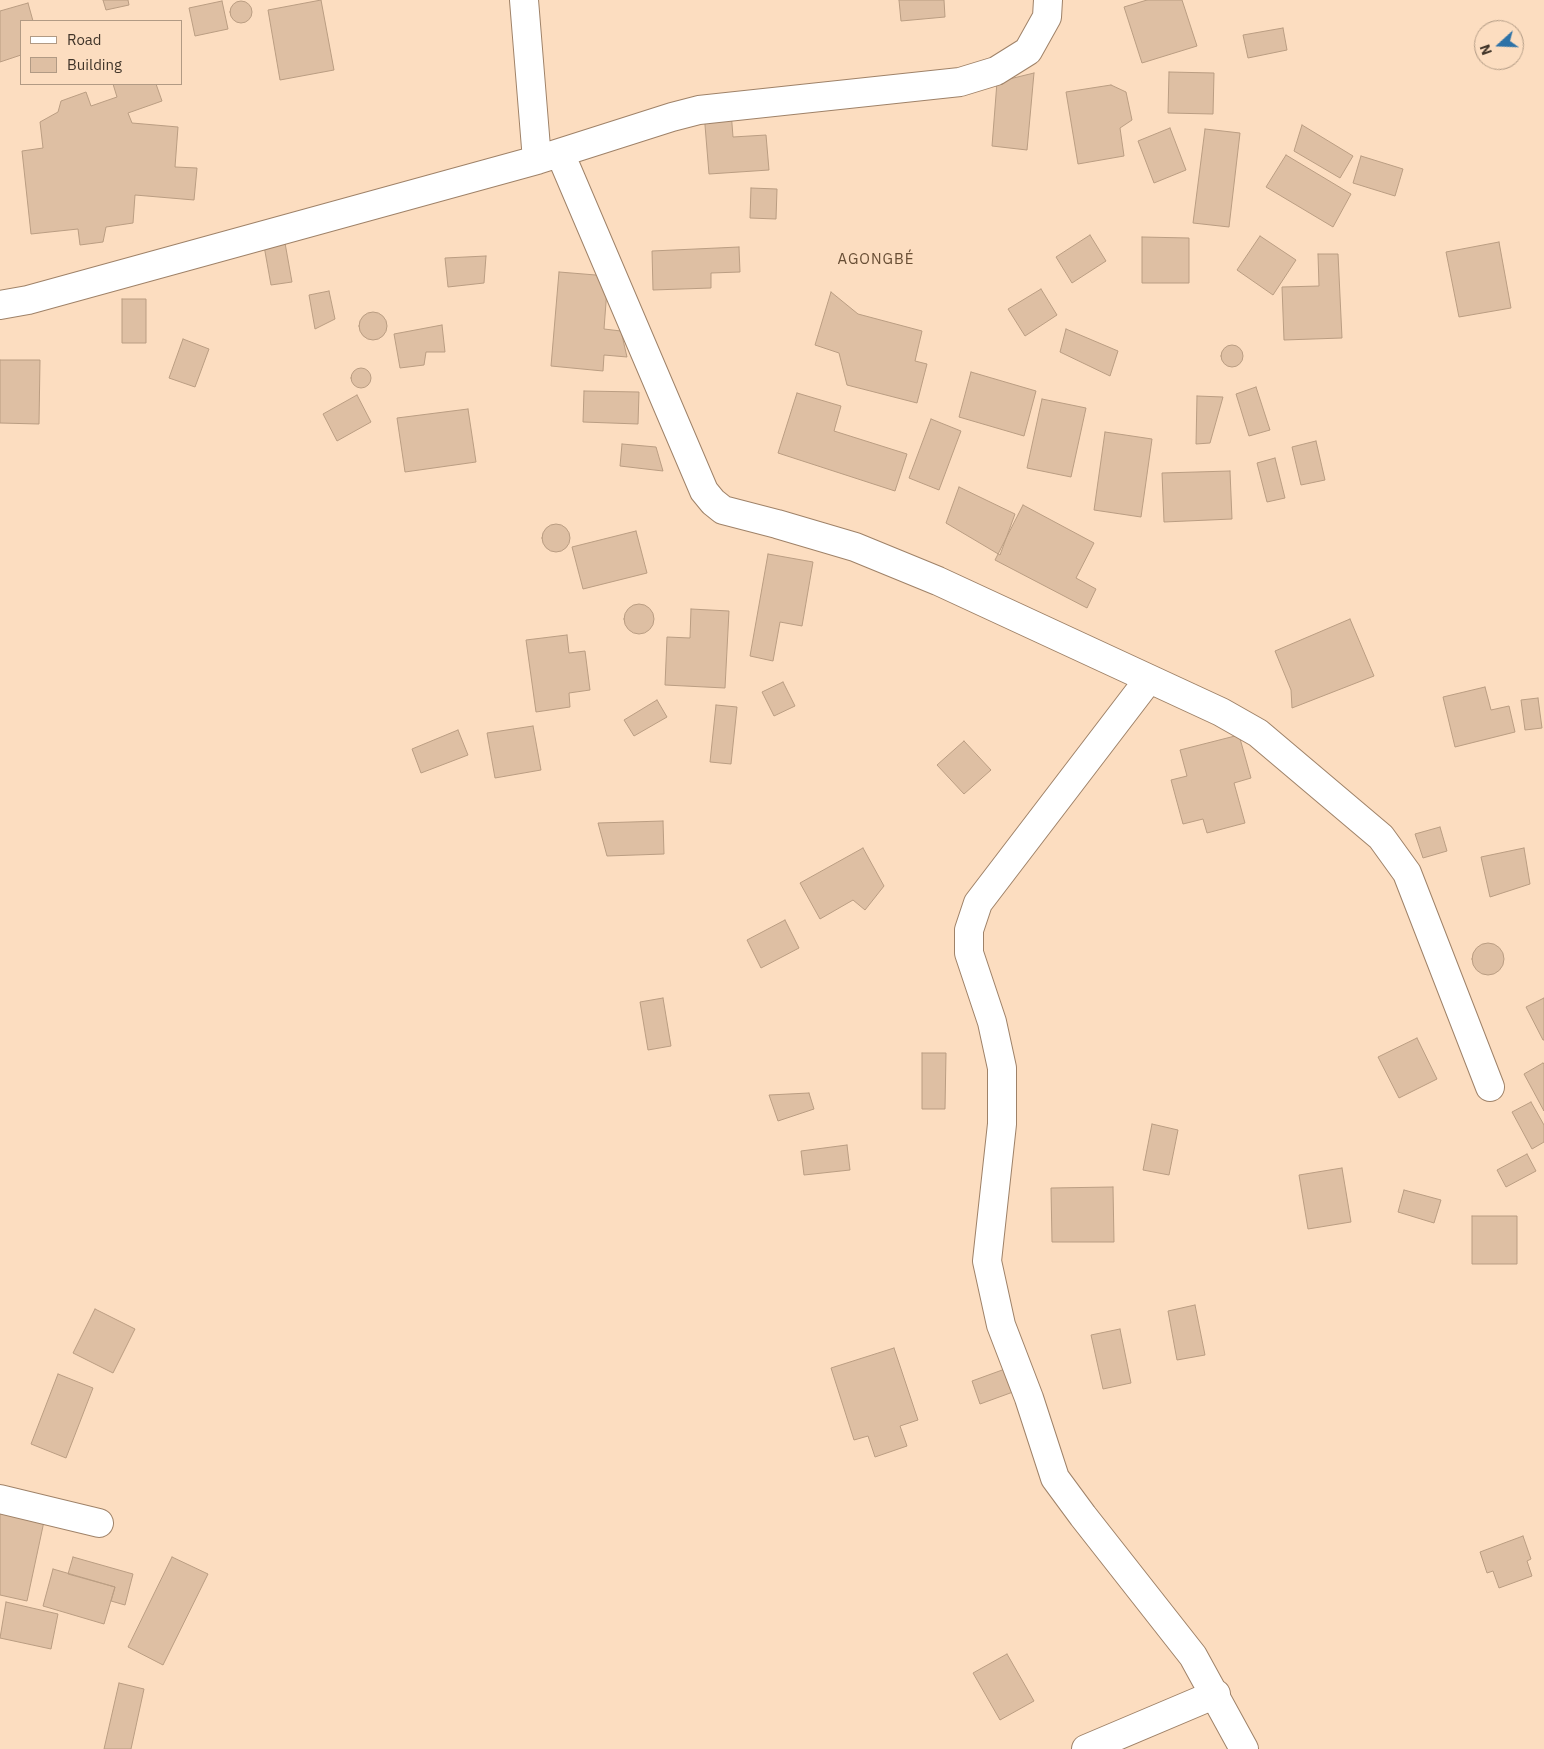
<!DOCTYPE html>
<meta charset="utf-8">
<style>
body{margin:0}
#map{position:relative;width:1544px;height:1749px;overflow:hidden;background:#fcddc0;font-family:"IBM Plex Sans",sans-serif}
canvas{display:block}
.legend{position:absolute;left:20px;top:20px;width:162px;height:65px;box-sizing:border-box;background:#fcddc0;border:1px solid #b19a84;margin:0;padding:6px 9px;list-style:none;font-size:15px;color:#413529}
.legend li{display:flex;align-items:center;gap:10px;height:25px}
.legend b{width:25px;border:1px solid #b19a84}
.north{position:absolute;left:1474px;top:20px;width:50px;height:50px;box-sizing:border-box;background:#fcddc0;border:1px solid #b19a84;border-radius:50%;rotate:250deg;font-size:14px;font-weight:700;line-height:20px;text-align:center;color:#413529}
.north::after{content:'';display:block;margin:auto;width:18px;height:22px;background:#2d72a7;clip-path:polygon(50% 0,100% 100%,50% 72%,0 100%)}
</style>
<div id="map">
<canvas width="1544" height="1749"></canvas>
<ul class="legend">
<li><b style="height:6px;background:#fff"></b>Road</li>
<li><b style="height:14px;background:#debfa3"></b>Building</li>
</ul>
<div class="north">N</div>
</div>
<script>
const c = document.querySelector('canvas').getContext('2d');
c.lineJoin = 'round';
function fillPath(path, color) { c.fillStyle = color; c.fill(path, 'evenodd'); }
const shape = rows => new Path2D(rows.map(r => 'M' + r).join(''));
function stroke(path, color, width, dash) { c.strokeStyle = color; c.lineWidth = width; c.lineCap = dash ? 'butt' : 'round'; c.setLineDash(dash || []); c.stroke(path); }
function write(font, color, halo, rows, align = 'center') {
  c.font = font + ' "IBM Plex Sans",sans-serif'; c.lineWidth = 4.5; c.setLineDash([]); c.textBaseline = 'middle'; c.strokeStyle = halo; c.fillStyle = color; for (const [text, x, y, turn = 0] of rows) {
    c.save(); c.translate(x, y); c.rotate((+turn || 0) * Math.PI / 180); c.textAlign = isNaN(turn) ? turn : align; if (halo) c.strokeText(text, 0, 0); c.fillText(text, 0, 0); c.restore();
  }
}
const building = shape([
 [103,0,128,0,129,5,106,10,103,0],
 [321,0,334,70,280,80,268,10,321,0],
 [899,0,944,0,945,17,901,21,899,0],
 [1147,0,1182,0,1197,46,1142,63,1124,7,1147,0],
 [222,1,228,29,195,36,189,8,222,1],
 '230 12a11 11 0 1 1 22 0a11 11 0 1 1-22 0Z',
 [28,3,33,21,21,21,21,55,0,62,0,11,28,3],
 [1283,28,1287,50,1248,58,1243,35,1283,28],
 [1169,72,1214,73,1213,114,1168,113,1169,72],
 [1034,73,1027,150,992,146,997,82,1034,73],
 [113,84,156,84,162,101,128,113,132,123,178,127,175,167,197,168,194,200,135,195,133,223,106,227,103,242,80,245,78,229,31,234,22,151,43,148,40,122,58,112,61,101,86,92,91,106,117,97,113,84],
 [1111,85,1126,92,1132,120,1120,128,1124,156,1078,164,1066,92,1111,85],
 [731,111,733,137,766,135,769,170,709,174,704,113,731,111],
 [1302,125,1353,156,1340,178,1294,151,1302,125],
 [1170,128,1186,170,1154,183,1138,141,1170,128],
 [1205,129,1240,133,1229,227,1193,223,1205,129],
 [1286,155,1351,194,1333,227,1266,187,1286,155],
 [1361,156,1403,169,1395,196,1353,183,1361,156],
 [751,188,777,189,776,219,750,218,751,188],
 [1090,235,1106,261,1072,283,1056,257,1090,235],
 [1260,236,1296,260,1273,295,1237,270,1260,236],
 [1142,237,1189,238,1189,283,1142,283,1142,237],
 [1499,242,1511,308,1459,317,1446,252,1499,242],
 [285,243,292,282,271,285,264,246,285,243],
 [739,247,740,272,711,273,711,288,653,290,652,251,739,247],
 [1318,254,1338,254,1342,338,1284,340,1282,287,1319,286,1318,254],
 [486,256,484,283,448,287,445,258,486,256],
 [559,272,608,276,604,329,621,331,627,357,604,355,603,371,551,366,559,272],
 [1041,289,1057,315,1025,336,1008,309,1041,289],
 [329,291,335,319,315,329,309,295,329,291],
 [831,292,858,314,922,331,915,361,927,364,917,403,847,385,839,353,815,345,831,292],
 [122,299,146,299,146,343,122,343,122,299],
 '359 326a14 14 0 1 1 28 0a14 14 0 1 1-28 0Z',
 [442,325,445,352,426,352,424,365,400,368,394,334,442,325],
 [1066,329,1118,351,1110,376,1060,352,1066,329],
 [183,339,209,349,195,387,169,378,183,339],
 '1221 356a11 11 0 1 1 22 0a11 11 0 1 1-22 0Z',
 [0,360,40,360,39,424,0,423,0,360],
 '351 378a10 10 0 1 1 20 0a10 10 0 1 1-20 0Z',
 [971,372,1036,391,1024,436,959,417,971,372],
 [1256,387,1270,430,1249,436,1236,394,1256,387],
 [584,391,639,392,638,424,583,422,584,391],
 [797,393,841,406,834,431,907,454,895,491,778,453,797,393],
 [357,395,371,422,337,441,323,414,357,395],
 [1197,396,1223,397,1210,443,1196,444,1197,396],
 [1042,399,1086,408,1071,477,1027,468,1042,399],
 [468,409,476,462,405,472,397,418,468,409],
 [931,419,961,431,939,490,909,478,931,419],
 [1105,432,1152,439,1141,517,1094,510,1105,432],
 [1316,441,1325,480,1301,485,1292,447,1316,441],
 [622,444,656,447,663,471,620,466,622,444],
 [1275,458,1285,498,1267,502,1257,463,1275,458],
 [1230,471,1232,519,1164,522,1162,473,1230,471],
 [959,487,1015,514,1000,555,946,523,959,487],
 [1023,505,1094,543,1076,578,1096,589,1087,608,995,560,1023,505],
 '542 538a14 14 0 1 1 28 0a14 14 0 1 1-28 0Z',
 [636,531,647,573,583,589,572,547,636,531],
 [768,554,813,562,802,626,780,622,773,661,750,656,768,554],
 '624 619a15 15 0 1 1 30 0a15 15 0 1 1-30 0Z',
 [691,609,729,611,725,688,665,685,667,637,690,638,691,609],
 [1350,619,1374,676,1292,708,1291,690,1275,651,1350,619],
 [567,635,569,653,585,651,590,690,569,693,570,707,536,712,526,640,567,635],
 [783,682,795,706,774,716,762,692,783,682],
 [1485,687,1491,710,1509,706,1515,732,1455,747,1443,697,1485,687],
 [1538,698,1542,728,1525,730,1521,700,1538,698],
 [657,700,667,717,634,736,624,720,657,700],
 [716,705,737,707,731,764,710,762,716,705],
 [533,726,541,770,495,778,487,733,533,726],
 [458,730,468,755,421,773,412,749,458,730],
 [1239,735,1251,778,1234,783,1245,823,1207,833,1203,819,1183,824,1171,780,1187,776,1180,750,1239,735],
 [964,741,991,770,964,794,937,765,964,741],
 [663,821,664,854,607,856,598,823,663,821],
 [1440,827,1447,851,1423,858,1415,834,1440,827],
 [863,848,884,886,865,910,853,900,820,919,800,883,863,848],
 [1524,848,1530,884,1490,897,1481,857,1524,848],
 [785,920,799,948,761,968,747,940,785,920],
 '1472 959a16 16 0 1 1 32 0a16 16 0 1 1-32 0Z',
 [663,998,671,1046,648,1050,640,1002,663,998],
 [1544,998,1544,1040,1543,1040,1526,1007,1544,998],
 [1417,1038,1437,1079,1399,1098,1378,1057,1417,1038],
 [922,1053,946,1053,945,1109,922,1109,922,1053],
 [1543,1063,1544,1064,1544,1111,1524,1074,1543,1063],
 [809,1093,814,1109,778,1121,769,1095,809,1093],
 [1531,1102,1544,1125,1544,1142,1532,1149,1512,1112,1531,1102],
 [1152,1124,1178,1130,1169,1175,1143,1170,1152,1124],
 [847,1145,850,1170,804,1175,801,1151,847,1145],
 [1527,1154,1536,1171,1506,1187,1497,1170,1527,1154],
 [1342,1168,1351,1222,1308,1229,1299,1175,1342,1168],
 [1113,1187,1114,1242,1052,1242,1051,1188,1113,1187],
 [1404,1190,1441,1200,1434,1223,1398,1212,1404,1190],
 [1472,1216,1517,1216,1517,1264,1472,1264,1472,1216],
 [1195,1305,1205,1355,1177,1360,1168,1311,1195,1305],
 [95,1309,135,1329,113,1373,73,1353,95,1309],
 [1120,1329,1131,1383,1103,1389,1091,1335,1120,1329],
 [894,1348,918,1420,900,1426,907,1446,875,1457,868,1436,854,1440,831,1368,894,1348],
 [1005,1369,1013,1392,980,1404,972,1381,1005,1369],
 [58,1374,93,1388,66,1458,31,1444,58,1374],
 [0,1502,46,1512,27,1601,0,1595,0,1502],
 [1523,1536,1531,1559,1527,1561,1532,1576,1499,1588,1493,1571,1487,1573,1480,1552,1523,1536],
 [73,1557,133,1574,125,1605,111,1601,115,1587,68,1574,73,1557],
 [172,1557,208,1574,163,1665,128,1647,172,1557],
 [53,1569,115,1587,104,1624,43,1606,53,1569],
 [6,1602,58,1614,51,1649,0,1638,6,1602],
 [1007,1654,1034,1701,1000,1720,973,1673,1007,1654],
 [119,1683,144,1689,131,1749,104,1749,119,1683]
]);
fillPath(building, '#debfa3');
stroke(building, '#ba9d82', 1);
const street = shape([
 [524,0,537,160],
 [560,153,704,491,713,502,723,510,777,524,855,547,938,581,1221,712,1258,733,1381,837,1407,873,1490,1087],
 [0,305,28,300,537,160,672,117,699,110,960,82,996,71,1028,51,1047,17,1048,0],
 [1149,679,978,903,969,930,969,953,992,1022,1002,1068,1002,1124,987,1261,1001,1325,1029,1398,1055,1478,1083,1516,1193,1656,1244,1749],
 [0,1499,99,1523],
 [1086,1749,1216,1694]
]);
stroke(street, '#9f8268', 30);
stroke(street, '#fff', 28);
c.letterSpacing = '1px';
write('15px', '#684e35', '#fcddc0', [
 ["AGONGBÉ",876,260]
]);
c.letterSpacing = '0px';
</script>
